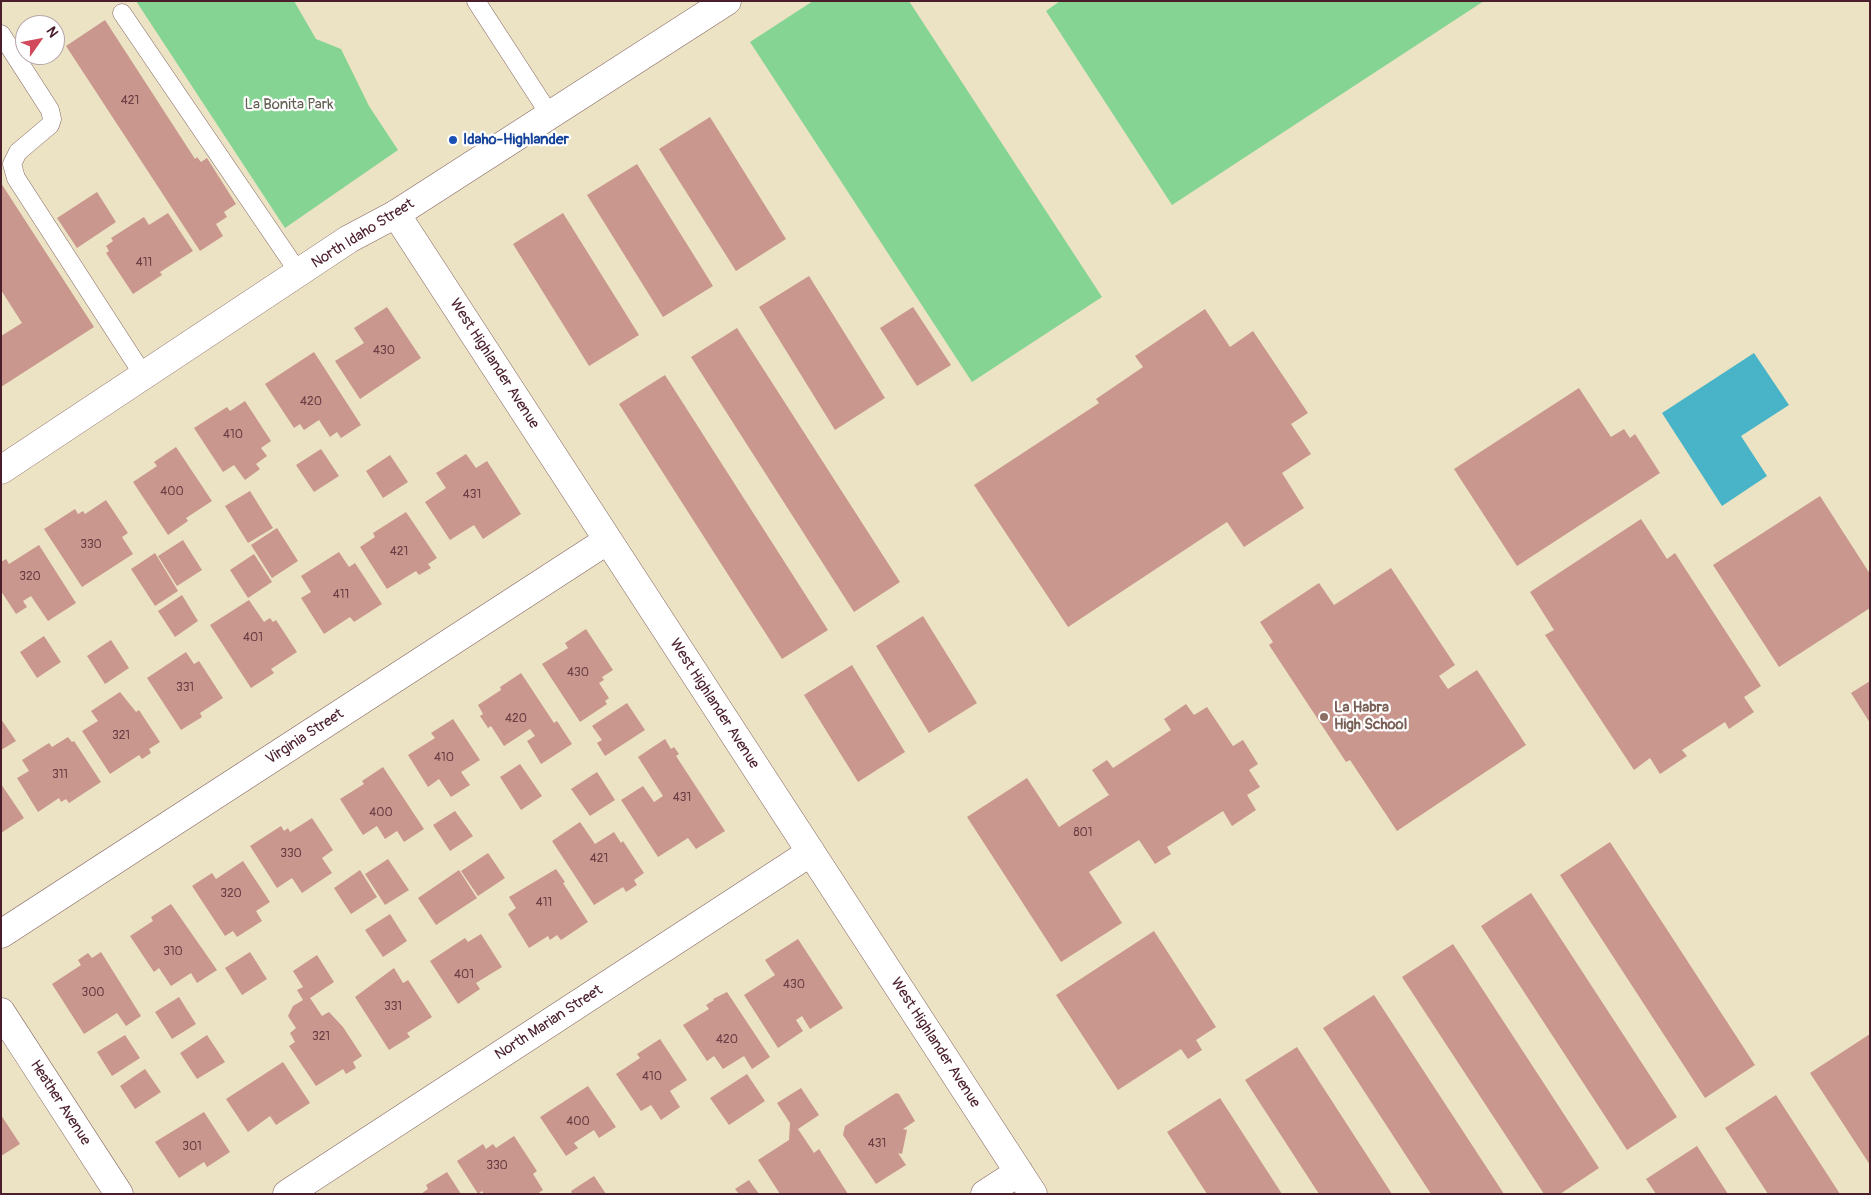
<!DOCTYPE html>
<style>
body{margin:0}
#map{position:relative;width:1871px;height:1195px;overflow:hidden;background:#ece3c4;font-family:Pangolin,sans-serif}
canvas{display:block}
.frame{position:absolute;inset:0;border:2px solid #4a1f2b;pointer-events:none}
.north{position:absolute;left:15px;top:15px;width:50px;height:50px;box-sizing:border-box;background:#fff;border:1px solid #b7a5aa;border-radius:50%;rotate:57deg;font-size:14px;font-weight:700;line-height:20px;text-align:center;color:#4a1f2b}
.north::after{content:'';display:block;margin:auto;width:18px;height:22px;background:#d1495b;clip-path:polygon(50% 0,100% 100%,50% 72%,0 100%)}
</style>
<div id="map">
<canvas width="1871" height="1195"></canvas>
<div class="frame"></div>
<div class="north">N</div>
</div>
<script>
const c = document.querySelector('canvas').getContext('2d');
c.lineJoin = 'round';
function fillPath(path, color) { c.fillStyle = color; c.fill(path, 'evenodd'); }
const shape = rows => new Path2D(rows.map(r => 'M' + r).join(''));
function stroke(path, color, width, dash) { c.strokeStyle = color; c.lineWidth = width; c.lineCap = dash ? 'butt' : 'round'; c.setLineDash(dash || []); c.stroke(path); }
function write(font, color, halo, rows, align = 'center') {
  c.font = font + ' Pangolin,sans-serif'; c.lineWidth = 4.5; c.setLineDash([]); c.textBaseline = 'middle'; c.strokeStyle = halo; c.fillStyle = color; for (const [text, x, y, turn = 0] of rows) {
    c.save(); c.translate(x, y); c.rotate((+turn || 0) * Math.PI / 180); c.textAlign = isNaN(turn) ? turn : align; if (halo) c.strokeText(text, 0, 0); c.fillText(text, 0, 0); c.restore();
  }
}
fillPath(shape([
 [136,1,294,1,316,39,341,49,369,106,398,150,285,228],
 [813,1,909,1,1102,297,972,382,750,42],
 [1060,1,1484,1,1172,205,1046,11]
]), '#85d493');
fillPath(shape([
 [1754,353,1789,405,1741,436,1767,476,1722,506,1662,413]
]), '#49b4c7');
fillPath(shape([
 [105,20,195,159,197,157,201,162,207,158,236,204,224,212,227,217,216,224,223,236,200,251,66,46],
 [710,117,786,239,736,271,659,149],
 [637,164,713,286,663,317,587,195],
 [1,183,94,327,1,387,1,336,22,323,1,290],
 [97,192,116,222,77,248,57,218],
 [168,213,193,251,160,272,162,275,133,294,106,253,109,251,106,246,113,241,111,238,144,217,149,225],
 [563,213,639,335,589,366,513,244],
 [809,276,885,398,835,430,759,307],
 [387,307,421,358,360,399,335,361,364,343,354,328],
 [913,307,951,365,917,386,880,328],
 [1205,309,1230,347,1253,331,1308,413,1291,424,1311,454,1282,473,1304,508,1244,547,1227,522,1068,627,974,485,1099,403,1096,399,1143,367,1135,356],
 [737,328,900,582,854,612,691,357],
 [314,352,361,425,341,438,337,432,330,437,319,420,304,430,300,424,294,428,265,384],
 [665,375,828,630,782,659,619,404],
 [1579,388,1611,437,1624,429,1630,438,1635,434,1660,473,1517,566,1454,469],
 [245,401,271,441,261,448,267,456,256,464,260,469,245,480,234,465,223,472,194,428,227,407,230,411],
 [176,447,212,501,186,518,188,521,168,535,133,482,157,466,154,462],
 [321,449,339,476,314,492,296,465],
 [466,454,476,468,487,461,521,514,483,539,474,525,450,540,425,502,446,488,436,473],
 [390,455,408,482,383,498,366,471],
 [250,491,273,528,248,543,225,506],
 [1820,496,1870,574,1870,608,1779,667,1713,565],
 [106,500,128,533,122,537,133,554,82,587,44,529,75,509,78,514,83,511,85,514],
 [406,512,437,558,428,564,431,568,419,575,416,571,387,589,360,547,375,537,373,533],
 [1641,519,1667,559,1675,553,1761,686,1744,697,1754,712,1729,729,1725,722,1682,750,1687,756,1660,774,1650,758,1634,770,1545,635,1554,630,1530,592],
 [277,528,298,561,272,578,251,545],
 [183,540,202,570,177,586,158,556],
 [39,545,76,603,48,621,31,596,23,601,27,607,16,614,1,591,1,562,6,559,9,564],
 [339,552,349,567,355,563,382,604,354,622,350,617,324,634,301,598,311,592,301,576],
 [155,553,178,591,155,606,131,569],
 [254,554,272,582,248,598,230,570],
 [1391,568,1455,665,1439,676,1448,689,1477,670,1526,745,1397,831,1350,760,1346,762,1269,645,1273,642,1260,622,1319,583,1334,605],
 [182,595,198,621,175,637,158,611],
 [249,600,264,622,270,618,273,622,276,620,297,652,271,669,274,673,251,688,210,625],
 [923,616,977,703,929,733,876,646],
 [586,629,613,670,602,677,604,680,599,683,609,698,605,701,607,704,580,722,542,664,568,648,565,643],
 [44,636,61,662,37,678,20,652],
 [111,640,129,668,105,684,87,656],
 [186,652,194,664,199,661,223,698,200,713,202,717,181,730,147,678],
 [852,665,905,752,858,782,804,695],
 [521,673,554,723,557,721,572,744,541,764,527,741,535,736,530,729,504,746,491,726,488,728,480,716,483,714,478,705,501,690,500,687],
 [1870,681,1870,723,1851,693],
 [120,692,136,712,139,710,160,742,149,749,151,753,142,759,139,755,110,774,82,731,98,721,91,711],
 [627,703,645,730,605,756,597,743,602,740,592,726],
 [1186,704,1194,715,1207,707,1233,746,1243,740,1258,764,1249,770,1260,787,1247,795,1256,810,1232,826,1223,811,1167,847,1171,854,1155,864,1139,840,1089,872,1122,923,1061,962,967,817,1027,778,1059,827,1109,795,1092,770,1107,760,1113,768,1171,730,1164,719],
 [1,719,16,741,1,750],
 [453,719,480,760,461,772,470,785,451,797,439,779,428,787,408,755,435,738,431,733],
 [68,737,72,742,74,741,101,782,69,803,66,799,61,802,59,798,38,812,17,778,29,771,22,760,49,743,52,747],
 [665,739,671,749,674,747,679,754,676,756,725,831,696,849,688,838,658,857,621,800,643,786,654,802,663,796,638,757],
 [520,764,542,796,521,810,500,777],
 [383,767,424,829,404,842,397,831,385,839,377,826,363,835,340,799,364,784,362,781],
 [597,772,615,800,590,816,571,789],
 [1,784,24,818,1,833],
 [455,811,473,836,450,851,433,825],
 [312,818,333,850,322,858,332,873,302,893,292,878,277,888,250,846,281,826,284,831,288,828,290,832],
 [580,822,595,844,614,832,621,843,623,841,644,873,634,880,637,885,626,892,623,887,594,905,552,841],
 [1610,842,1755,1065,1705,1098,1560,875],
 [488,853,505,878,478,896,461,871],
 [388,859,409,890,385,905,365,874],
 [243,861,270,902,256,911,262,921,237,937,233,931,225,936,192,886,212,873,216,879],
 [556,869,565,882,563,883,588,922,561,940,557,935,550,940,548,936,529,948,508,914,516,908,509,897],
 [360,870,377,897,351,914,334,888],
 [459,870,477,898,436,925,418,898],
 [1531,893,1677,1117,1627,1150,1481,926],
 [171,904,217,970,197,983,191,973,171,986,159,968,154,972,130,936,153,921,151,917],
 [390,914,407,941,383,957,365,930],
 [1154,931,1216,1027,1196,1040,1202,1050,1188,1059,1181,1049,1118,1090,1056,995],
 [481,934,502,967,476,983,480,989,458,1004,430,961,465,938,468,942],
 [798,939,843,1008,810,1029,802,1016,796,1020,803,1031,778,1048,744,995,775,975,765,960],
 [1453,944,1599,1168,1560,1194,1544,1194,1402,977],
 [101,952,141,1016,126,1026,117,1013,84,1034,52,984,81,965,78,960,88,953,92,958],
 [250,952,267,979,242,995,225,968],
 [317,955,334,982,310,998,322,1016,329,1012,343,1027,362,1056,353,1062,356,1068,346,1074,343,1069,316,1086,289,1046,295,1042,290,1033,296,1028,288,1016,293,1006,303,1000,297,990,303,987,293,971],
 [394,968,403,983,408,980,432,1017,407,1033,410,1037,389,1050,355,997],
 [727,992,770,1057,752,1069,744,1056,723,1069,714,1056,707,1061,683,1025,709,1009,706,1005,714,1000,713,999],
 [1374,995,1504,1194,1431,1194,1323,1028],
 [179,997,196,1024,172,1039,155,1012],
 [1870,1034,1870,1165,1810,1073],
 [125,1035,140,1058,112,1076,97,1052],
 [207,1035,225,1062,197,1079,180,1053],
 [660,1039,687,1080,670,1091,680,1107,661,1120,651,1105,641,1111,616,1074,640,1058,637,1054],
 [1297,1047,1392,1194,1319,1194,1245,1080],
 [283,1062,310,1103,276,1125,270,1116,248,1132,226,1099],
 [145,1069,161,1092,135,1109,120,1086],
 [747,1074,765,1101,729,1125,710,1098],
 [588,1086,616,1127,599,1138,594,1130,574,1143,578,1148,566,1156,540,1117],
 [801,1088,819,1115,798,1129,814,1153,819,1149,848,1194,780,1194,758,1160,789,1140,790,1123,777,1103],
 [896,1093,899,1094,915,1121,903,1129,907,1130,902,1154,898,1153,906,1165,876,1184,843,1135,845,1126],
 [1776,1095,1840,1194,1768,1194,1725,1128],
 [1220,1098,1282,1194,1207,1194,1167,1132],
 [204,1112,230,1152,207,1167,204,1162,179,1178,155,1142],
 [1,1115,20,1144,1,1156],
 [514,1136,537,1171,533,1174,543,1190,537,1194,484,1194,482,1191,478,1194,457,1161,483,1144,486,1149,493,1144,496,1148],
 [1697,1146,1728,1194,1656,1194,1646,1179],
 [447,1172,461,1194,421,1194,428,1189,426,1185],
 [594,1176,606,1194,572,1194,571,1191],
 [749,1180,759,1194,739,1194,735,1189]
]), '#c9978d');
const service = shape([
 [476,1,550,115],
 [122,13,299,273],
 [1,34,50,110,52,119,50,125,18,152,12,164,16,178,144,376]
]);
const minor = shape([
 [396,214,1033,1194],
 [1,934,608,540],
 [1,1012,119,1194],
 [287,1194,811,852],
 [985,1194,1019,1172]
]);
const tertiary = shape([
 [1,470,349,239,396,214,727,1]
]);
stroke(service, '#836461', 19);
stroke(minor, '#836461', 29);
stroke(tertiary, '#836461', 29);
stroke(service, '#fff', 18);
stroke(minor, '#fff', 28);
stroke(tertiary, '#fff', 28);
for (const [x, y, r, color] of [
 [453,140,5,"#1a4fb4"],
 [1324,717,5,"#8d6e63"]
]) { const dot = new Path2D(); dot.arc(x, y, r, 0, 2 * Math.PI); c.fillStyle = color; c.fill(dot); stroke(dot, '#fff', 2); }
write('12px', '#6a3d44', null, [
 ["421",130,101],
 ["411",144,263],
 ["430",384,351],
 ["420",311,402],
 ["410",233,435],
 ["400",172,492],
 ["431",472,495],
 ["330",91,545],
 ["421",399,552],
 ["320",30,577],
 ["411",341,595],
 ["401",253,638],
 ["430",578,673],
 ["331",185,688],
 ["420",516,719],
 ["321",121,736],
 ["410",444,758],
 ["311",60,775],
 ["431",682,798],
 ["400",381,813],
 ["801",1083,833],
 ["330",291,854],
 ["421",599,859],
 ["320",231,894],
 ["411",544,903],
 ["310",173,952],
 ["401",464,975],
 ["430",794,985],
 ["300",93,993],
 ["331",393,1007],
 ["321",321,1037],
 ["420",727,1040],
 ["410",652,1077],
 ["400",578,1122],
 ["431",877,1144],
 ["301",192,1147],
 ["330",497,1166]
]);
write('15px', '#5f5e4f', '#fff', [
 ["La Bonita Park",289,105]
]);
write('bold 15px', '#164399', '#fff', [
 ["Idaho-Highlander",463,140]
], 'left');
write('15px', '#4a1f2b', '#fff', [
 ["North Idaho Street",363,234,-32],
 ["West Highlander Avenue",494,364,57],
 ["West Highlander Avenue",714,704,57],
 ["Virginia Street",305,737,-33],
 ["North Marian Street",549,1023,-33],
 ["West Highlander Avenue",935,1043,57],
 ["Heather Avenue",60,1103,57]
]);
write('bold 15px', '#785e54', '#fff', [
 ["La Habra",1334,708],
 ["High School",1334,725]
], 'left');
</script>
